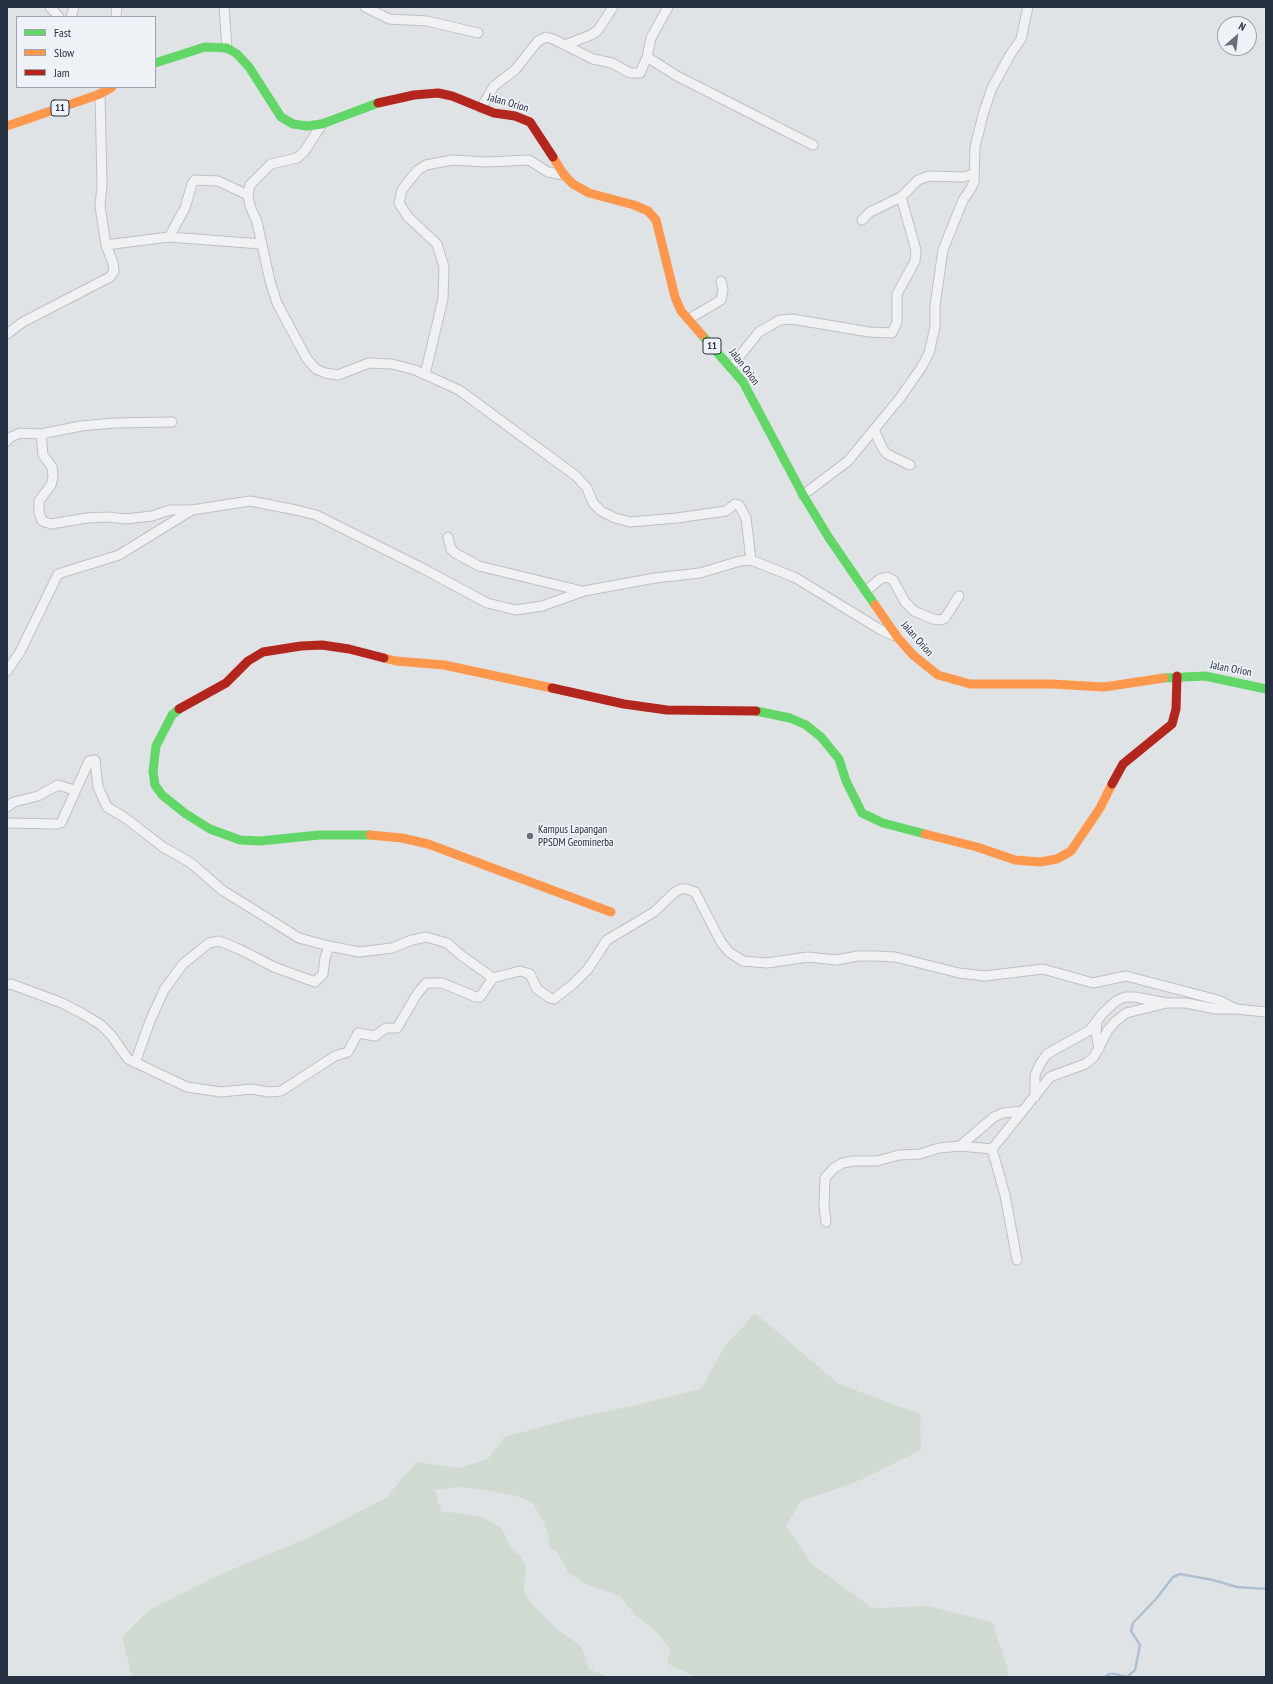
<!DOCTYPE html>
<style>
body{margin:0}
#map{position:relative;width:1273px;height:1684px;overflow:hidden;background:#e0e3e6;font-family:"PT Sans Narrow",sans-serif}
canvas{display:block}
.frame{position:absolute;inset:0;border:8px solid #273040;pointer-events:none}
.legend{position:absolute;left:16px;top:16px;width:140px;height:72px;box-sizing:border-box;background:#eef1f6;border:1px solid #9ea4ad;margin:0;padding:5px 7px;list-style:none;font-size:12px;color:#273040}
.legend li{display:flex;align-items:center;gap:8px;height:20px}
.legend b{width:20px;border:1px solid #9ea4ad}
.north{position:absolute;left:1217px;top:16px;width:40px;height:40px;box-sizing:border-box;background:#eef1f6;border:1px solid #9ea4ad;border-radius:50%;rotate:28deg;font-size:11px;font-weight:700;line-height:16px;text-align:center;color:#273040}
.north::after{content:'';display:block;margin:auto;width:14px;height:18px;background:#686f7a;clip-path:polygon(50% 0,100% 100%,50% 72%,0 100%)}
</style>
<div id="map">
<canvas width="1273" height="1684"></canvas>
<div class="frame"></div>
<ul class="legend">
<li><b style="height:5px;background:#63d668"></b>Fast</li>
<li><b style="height:5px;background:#ff974d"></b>Slow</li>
<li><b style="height:5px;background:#b3261e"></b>Jam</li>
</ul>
<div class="north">N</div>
</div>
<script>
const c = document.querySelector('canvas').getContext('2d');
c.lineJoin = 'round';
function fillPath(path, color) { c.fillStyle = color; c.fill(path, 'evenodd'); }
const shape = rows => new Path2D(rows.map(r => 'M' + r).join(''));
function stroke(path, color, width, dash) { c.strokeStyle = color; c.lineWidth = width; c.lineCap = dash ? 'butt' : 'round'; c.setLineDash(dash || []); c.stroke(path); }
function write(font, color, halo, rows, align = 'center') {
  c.font = font + ' "PT Sans Narrow",sans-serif'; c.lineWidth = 3.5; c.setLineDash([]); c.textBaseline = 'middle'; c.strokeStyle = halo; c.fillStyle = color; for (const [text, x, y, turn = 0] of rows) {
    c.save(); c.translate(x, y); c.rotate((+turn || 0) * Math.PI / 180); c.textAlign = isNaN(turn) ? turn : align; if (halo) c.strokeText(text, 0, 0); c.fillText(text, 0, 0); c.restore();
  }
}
fillPath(shape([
 [755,1313,839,1384,920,1414,921,1450,856,1482,801,1501,786,1526,812,1564,872,1608,928,1606,992,1622,1008,1670,1007,1677,695,1677,670,1665,667,1660,671,1650,653,1629,634,1614,622,1598,612,1593,583,1583,568,1572,557,1552,550,1549,548,1535,544,1523,533,1503,517,1496,480,1489,456,1487,435,1490,442,1513,449,1512,483,1517,502,1529,510,1547,520,1556,526,1565,524,1591,531,1603,555,1628,581,1646,589,1669,609,1677,132,1677,122,1637,149,1610,221,1574,308,1538,386,1498,416,1462,459,1468,488,1459,504,1437,578,1417,637,1405,701,1389,724,1347]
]), '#d1dad1');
stroke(shape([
 [1105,1677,1109,1674,1115,1674,1127,1677,1135,1670,1140,1645,1131,1631,1133,1623,1156,1599,1173,1577,1180,1574,1213,1580,1237,1587,1266,1589]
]), '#aebfd2', 2.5);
const street = shape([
 [50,7,59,17],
 [224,7,227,48],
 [365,7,389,19,427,21,478,33],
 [71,17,74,7],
 [116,17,117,7],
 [565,45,591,35,598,30,613,7],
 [647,57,677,76,813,145],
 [481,108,494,86,515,70,538,41,546,37,553,39,593,59,612,63,630,73,640,73,647,57,651,38,668,7],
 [322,124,304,152,297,158,271,164,250,185,248,195,250,206,257,222,270,281,277,303,307,359,316,369,325,373,338,375,369,363,392,364,415,370,459,390,576,476,587,488,593,503,601,511,615,518,630,522,677,518,726,511,735,504,739,505,746,518,751,560],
 [862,220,870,212,901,197,918,180,929,176,963,177,974,174],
 [169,237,185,208,192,184,195,180,218,181,248,195],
 [106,245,169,237,261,244],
 [689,319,721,300,723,289,721,281],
 [7,334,23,322,110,277,114,271,113,263,106,245,100,206,102,185,100,94],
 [731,367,759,332,780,320,792,319,869,332,892,333,897,322,897,294,915,261,916,250,901,197],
 [425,374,443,299,444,267,437,244,408,217,399,203,402,190,408,182,418,170,426,165,452,160,487,162,529,160,548,172,564,175],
 [874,430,883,449,887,454,910,465],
 [41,434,43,455,52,467,53,477,51,485,39,501,39,512,42,521,51,524,87,518,108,517,125,519,152,516,170,510,191,510],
 [7,441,9,438,20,433,41,434,81,426,114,423,172,422],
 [803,495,848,461,900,398,921,368,929,353,935,327,935,305,943,250,963,200,970,190,974,182,975,147,984,111,992,88,1010,55,1021,39,1028,7],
 [448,537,451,549,455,553,479,566,582,591],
 [866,591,880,579,887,577,893,580,905,602,914,611,933,619,941,620,945,618,959,596],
 [7,671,20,652,58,574,119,555,192,510,250,501,296,510,316,515,422,568,487,603,516,610,542,606,584,591,655,578,700,573,740,561,751,560,796,578,881,630,895,636],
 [7,807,14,802,38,796,58,785,74,790],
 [7,823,57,824,61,823,89,761,95,760,98,787,107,807,124,817,163,847,191,863,222,890,299,938,329,946,359,952,392,948,412,940,426,937,447,943,462,956,493,978],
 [7,985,11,984,62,1003,83,1014,101,1025,111,1035,128,1059,187,1087,221,1092,252,1089,269,1092,281,1091,335,1056,348,1052,358,1033,375,1036,386,1028,397,1028,417,994,426,983,442,983,476,997,480,997,493,978,520,971,530,974,537,989,550,998,554,999,572,985,588,969,607,940,654,912,675,892,681,889,687,889,695,892,721,942,729,952,743,961,767,963,808,957,836,960,858,956,877,956,895,957,959,973,985,976,1043,969,1093,983,1126,976,1218,1000,1236,1009,1266,1012],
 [1097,1021,1096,1033,1099,1049],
 [135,1063,150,1021,164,990,183,964,209,943,219,941,239,949,274,967,315,982,323,974,325,958,329,946],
 [1035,1097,1035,1075,1040,1064,1047,1054,1090,1030,1103,1013,1116,1001,1125,997,1135,997,1167,1003,1186,1003,1216,1009,1235,1009],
 [960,1146,994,1117,1003,1113,1022,1111],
 [826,1222,824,1206,825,1178,834,1168,843,1163,853,1161,877,1161,899,1155,920,1154,939,1148,960,1146,992,1149],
 [1017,1260,1005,1195,992,1149,1050,1077,1085,1064,1094,1057,1108,1030,1115,1022,1126,1013,1167,1003]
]);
stroke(street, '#bec1c4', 11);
stroke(street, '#f0f1f3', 9);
stroke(shape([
 [155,63,205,47,227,48,237,54,249,67,281,117,293,124,307,126,322,124,378,103],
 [702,335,743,382,803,495,829,538,875,605],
 [1164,678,1205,676,1266,689],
 [179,709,172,715,156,746,153,771,155,785,162,795,186,814,210,829,240,840,260,841,319,835,370,835],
 [756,711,790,718,806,725,821,737,839,759,846,781,862,813,883,823,925,834]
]), '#63d668', 9);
stroke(shape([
 [7,126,100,94,112,87],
 [553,157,564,175,573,184,589,193,634,205,648,211,656,220,675,297,681,311,702,335],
 [875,605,898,638,913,655,938,675,970,684,1052,684,1104,687,1164,678],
 [384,658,396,661,444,665,552,688],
 [925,834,977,847,1015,860,1040,862,1057,859,1071,851,1100,808,1112,784],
 [370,835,402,838,428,844,611,912]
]), '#ff974d', 9);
stroke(shape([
 [378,103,414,95,438,93,452,96,494,113,515,116,530,122,553,157],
 [552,688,624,704,667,710,756,711],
 [179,709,226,683,248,661,263,652,301,646,322,645,349,649,384,658],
 [1112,784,1123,764,1172,724,1176,709,1177,676]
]), '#b3261e', 9);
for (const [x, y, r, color] of [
 [530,836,4,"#686f7a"]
]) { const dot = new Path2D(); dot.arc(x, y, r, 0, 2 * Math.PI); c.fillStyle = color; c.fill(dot); stroke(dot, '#eef1f6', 1.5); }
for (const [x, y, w] of [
 [60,108,18],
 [712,346,18]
]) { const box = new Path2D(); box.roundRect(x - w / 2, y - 8, w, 16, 3); c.fillStyle = '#eef1f6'; c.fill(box); stroke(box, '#273040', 1); }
write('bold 10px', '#273040', null, [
 ["11",60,108],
 ["11",712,346]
]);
write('11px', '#273040', '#eef1f6', [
 ["Jalan Orion",508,103,16],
 ["Jalan Orion",744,367,53],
 ["Jalan Orion",917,639,49],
 ["Jalan Orion",1231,669,11]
]);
write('11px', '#273040', '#eef1f6', [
 ["Kampus Lapangan",538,830],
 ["PPSDM Geominerba",538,843]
], 'left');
</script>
